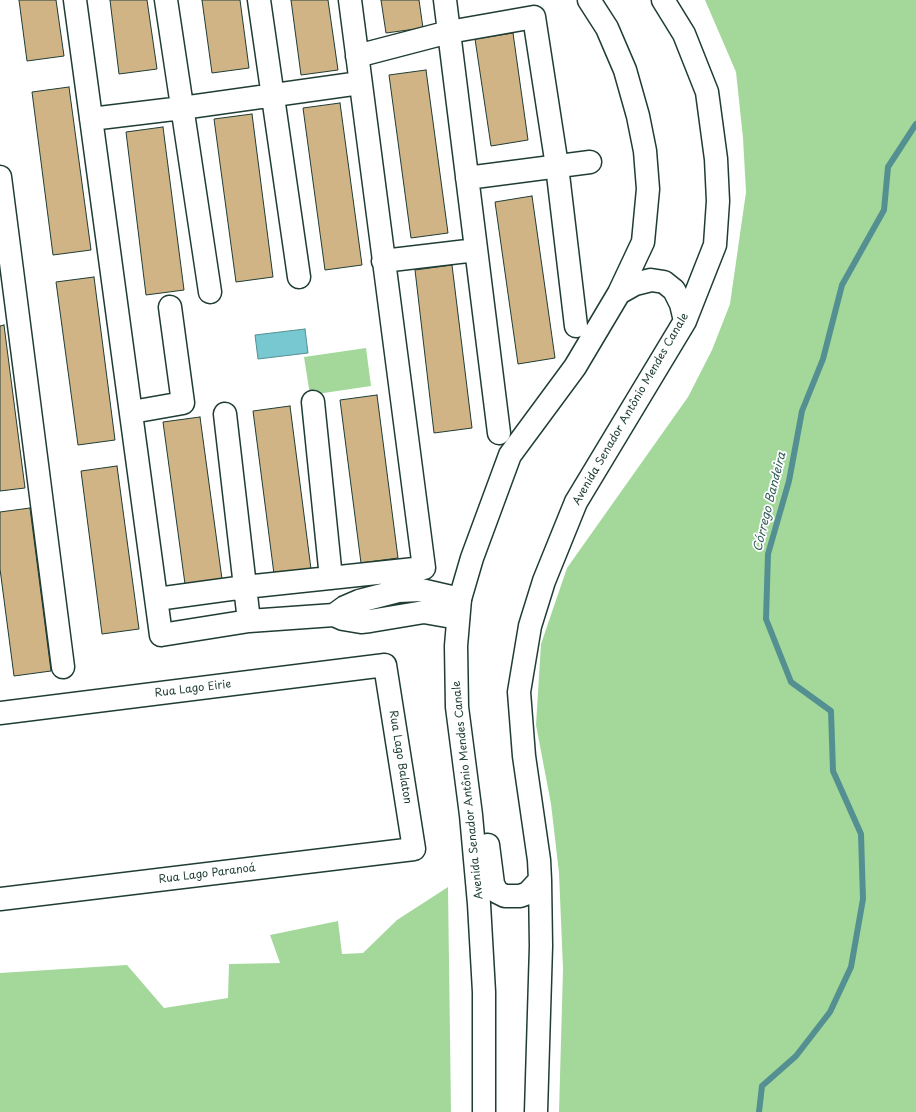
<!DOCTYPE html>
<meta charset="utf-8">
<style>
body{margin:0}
canvas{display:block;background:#fff}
</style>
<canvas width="916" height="1112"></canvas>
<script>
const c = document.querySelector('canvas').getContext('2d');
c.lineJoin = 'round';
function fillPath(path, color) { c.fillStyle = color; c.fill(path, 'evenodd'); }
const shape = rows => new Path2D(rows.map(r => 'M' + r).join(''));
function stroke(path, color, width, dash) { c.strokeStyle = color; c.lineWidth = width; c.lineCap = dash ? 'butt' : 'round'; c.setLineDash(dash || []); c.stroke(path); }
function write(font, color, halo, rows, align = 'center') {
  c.font = font + ' "Playpen Sans",sans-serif'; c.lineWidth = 3.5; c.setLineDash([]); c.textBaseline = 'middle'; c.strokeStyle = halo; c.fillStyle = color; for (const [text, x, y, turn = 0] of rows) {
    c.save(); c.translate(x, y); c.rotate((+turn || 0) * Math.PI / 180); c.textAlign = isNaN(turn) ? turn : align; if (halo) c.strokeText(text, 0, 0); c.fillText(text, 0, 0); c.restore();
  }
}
fillPath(shape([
 [705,0,916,0,916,1112,559,1112,563,969,559,873,551,804,536,725,541,644,567,568,688,397,712,350,730,304,746,192,743,138,736,72],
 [366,348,371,386,310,395,304,357],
 [448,887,451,1112,0,1112,0,973,127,965,164,1008,228,998,229,964,280,963,270,935,338,921,342,954,363,953,397,920]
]), '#a4d89b');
const water = shape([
 [305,329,308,353,258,359,255,335,305,329]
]);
fillPath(water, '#77c8d1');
stroke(water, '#549092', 1);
stroke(shape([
 [759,1112,762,1086,796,1056,830,1012,851,967,863,899,861,834,833,771,831,711,791,682,766,619,768,554,789,481,802,411,823,359,842,285,884,210,888,167,916,124]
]), '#549092', 6);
const building = shape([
 [19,0,56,0,64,56,27,61,19,0],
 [110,0,147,0,157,69,119,74,110,0],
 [202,0,240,0,249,68,212,73,202,0],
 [291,0,328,0,338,70,301,75,291,0],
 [381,0,419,0,423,28,386,33,381,0],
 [513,33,528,140,491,146,475,39,513,33],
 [426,70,448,233,411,238,389,75,426,70],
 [69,87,91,250,53,255,32,92,69,87],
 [340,103,362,265,325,270,303,108,340,103],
 [252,114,273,277,236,282,214,119,252,114],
 [163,127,184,290,146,295,126,132,163,127],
 [532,196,555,358,518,364,495,202,532,196],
 [452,265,472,428,434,433,415,270,452,265],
 [94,277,115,440,78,445,56,282,94,277],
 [4,325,25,488,0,491,0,326,4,325],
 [377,395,398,558,361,563,340,400,377,395],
 [290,406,311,569,274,574,253,411,290,406],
 [200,417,222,579,185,584,163,422,200,417],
 [117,466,139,629,102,634,81,471,117,466],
 [30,508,51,671,14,676,0,569,0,512,30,508]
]);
fillPath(building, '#d1b486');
stroke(building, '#1f3d34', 1);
const minor = shape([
 [75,0,161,635,249,621,334,615,345,607,359,601,398,591,421,590,460,599],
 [166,0,210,292],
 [259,0,299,277],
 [445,0,499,433],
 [357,56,449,32,534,17,557,166,576,326],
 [91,119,182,108,360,83],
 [0,177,63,667],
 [467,178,590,162],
 [383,261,476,250],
 [313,402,331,578],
 [132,412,183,403,170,307],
 [225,414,249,621],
 [157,599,245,587,424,568,350,0],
 [334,615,343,619,361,622,370,621,424,612,458,618],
 [0,713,385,665,414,849,0,899]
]);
const major = shape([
 [619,293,635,284,651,280,664,282,674,290,681,304,685,321],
 [488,845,493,884,497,892,505,896,520,896,528,893,540,880],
 [484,1112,484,992,479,904,471,815,457,707,456,646,460,599,472,558,510,455,575,367,619,293,643,242,648,189,645,151,638,116,625,70,607,28,589,0],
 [536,1112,541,946,540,880,539,860,524,756,519,692,530,626,544,581,576,502,685,321,715,245,718,201,716,159,707,92,684,34,663,0]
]);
stroke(minor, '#1f3d34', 25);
stroke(major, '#1f3d34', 25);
stroke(minor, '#fff', 22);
stroke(major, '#fff', 22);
write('11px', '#1f3d34', '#fff', [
 ["Avenida Senador Antônio Mendes Canale",631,409,-60],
 ["Rua Lago Eirie",193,689,-7],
 ["Rua Lago Balaton",400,757,81],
 ["Avenida Senador Antônio Mendes Canale",468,790,-96],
 ["Rua Lago Paranoá",207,874,-7]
]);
write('italic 12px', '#35605b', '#fff', [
 ["Córrego Bandeira",770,502,-76]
]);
</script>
